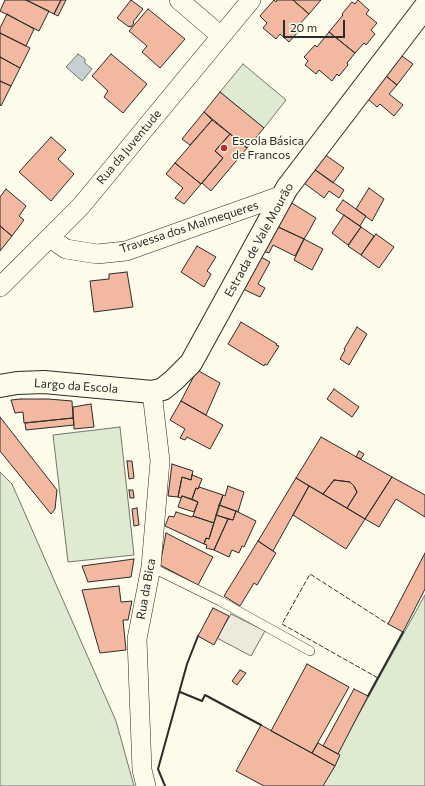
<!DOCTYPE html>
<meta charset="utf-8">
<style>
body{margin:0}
#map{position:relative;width:425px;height:786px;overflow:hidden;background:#fdfbea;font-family:Commissioner,sans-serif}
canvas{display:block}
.scale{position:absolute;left:283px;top:20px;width:62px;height:18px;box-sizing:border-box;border:2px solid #2b2b2b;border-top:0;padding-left:5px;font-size:12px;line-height:14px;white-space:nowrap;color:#2b2b2b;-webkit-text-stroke:3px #fdfbea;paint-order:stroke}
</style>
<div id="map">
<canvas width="425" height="786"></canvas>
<div class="scale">20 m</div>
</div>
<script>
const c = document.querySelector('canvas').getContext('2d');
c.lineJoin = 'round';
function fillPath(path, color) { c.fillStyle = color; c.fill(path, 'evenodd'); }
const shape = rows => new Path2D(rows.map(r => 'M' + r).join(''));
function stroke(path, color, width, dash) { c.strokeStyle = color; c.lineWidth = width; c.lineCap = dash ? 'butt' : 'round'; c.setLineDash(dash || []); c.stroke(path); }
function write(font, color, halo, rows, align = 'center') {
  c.font = font + ' Commissioner,sans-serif'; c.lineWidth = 3; c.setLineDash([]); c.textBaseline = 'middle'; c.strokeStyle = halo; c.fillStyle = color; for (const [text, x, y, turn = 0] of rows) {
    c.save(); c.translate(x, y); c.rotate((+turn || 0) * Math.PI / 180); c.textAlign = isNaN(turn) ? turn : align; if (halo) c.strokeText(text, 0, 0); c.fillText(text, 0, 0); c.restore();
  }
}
const green = shape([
 [243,64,286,100,264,128,220,92,243,64],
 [120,427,134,555,68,562,53,435,120,427],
 [0,472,12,484,116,721,134,786,0,786,0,472],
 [425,595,425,786,319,786,425,595]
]);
fillPath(green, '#deebd1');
stroke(green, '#74746e', 1);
const parking = shape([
 [231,614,265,631,251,656,217,638,231,614]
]);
fillPath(parking, '#eceadb');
stroke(parking, '#74746e', 1);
const water = shape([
 [78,54,85,59,85,63,92,69,82,81,66,67,78,54]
]);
fillPath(water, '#c7d0d0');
stroke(water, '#74746e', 1);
const building = shape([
 [5,0,26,0,49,11,39,31,0,11,5,0],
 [26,0,61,0,54,14,26,0],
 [61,0,66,0,58,16,54,14,61,0],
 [131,0,143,9,133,22,134,23,131,27,129,26,129,27,117,18,131,0],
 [274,0,276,2,277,0,293,0,309,14,295,29,298,32,289,42,280,34,276,39,263,28,267,23,260,16,274,0],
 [293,0,321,0,309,14,293,0],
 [358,0,369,10,366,14,377,23,371,30,375,34,366,45,364,43,355,53,329,32,343,15,342,14,352,2,355,4,358,0],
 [148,9,185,39,160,68,142,52,147,46,129,31,148,9],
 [7,14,34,29,26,46,0,33,0,28,7,14],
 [329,32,355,53,347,63,348,65,339,76,337,74,332,81,319,70,316,74,305,65,308,61,304,57,315,45,317,47,329,32],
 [0,33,30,48,20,68,0,57,0,33],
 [111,54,147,84,123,113,104,97,108,91,92,76,111,54],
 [402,56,413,64,397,85,386,76,402,56],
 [0,57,20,68,11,86,0,81,0,57],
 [386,76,397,85,389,94,403,105,394,116,380,104,377,107,368,99,386,76],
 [0,81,11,86,1,106,0,105,0,81],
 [220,92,264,128,247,148,204,112,220,92],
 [204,112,212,120,190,145,182,139,204,112],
 [212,120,230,134,215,151,223,158,201,184,175,163,212,120],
 [230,134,247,148,211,191,202,183,223,158,215,151,230,134],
 [51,137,66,150,58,159,74,174,51,201,19,172,51,137],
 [324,154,344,168,333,183,314,169,324,154],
 [175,163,201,184,184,204,175,198,183,188,166,174,175,163],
 [314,169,344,190,339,198,329,191,324,198,304,183,314,169],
 [369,188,384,199,372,221,356,209,369,188],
 [6,189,26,206,19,216,24,220,12,236,0,226,0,197,6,189],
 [343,200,366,216,360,226,336,210,343,200],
 [290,202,316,218,309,231,304,239,276,226,290,202],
 [344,215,361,227,348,245,332,233,344,215],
 [0,226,12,236,0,251,0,226],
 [276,226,304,239,295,256,273,245,269,253,263,251,276,226],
 [361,227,374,236,361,255,348,246,361,227],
 [376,234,394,247,379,268,361,255,376,234],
 [304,239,323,249,312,270,294,260,304,239],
 [197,246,216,257,207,271,211,274,204,287,181,272,197,246],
 [261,257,270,262,258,284,265,288,260,297,243,289,261,257],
 [127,272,133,307,94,312,90,281,109,279,109,274,127,272],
 [241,322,277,344,276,345,279,346,267,365,265,364,264,366,228,344,241,322],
 [357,327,367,334,349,365,340,359,345,350,344,349,357,327],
 [197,370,220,383,206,415,181,401,197,370],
 [334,389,359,407,352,417,327,399,334,389],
 [21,399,48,399,72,401,73,418,24,423,23,412,15,413,11,400,21,399],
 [181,401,223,425,210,449,187,437,185,440,180,438,185,429,170,420,181,401],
 [91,404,94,427,74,429,73,407,91,404],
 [0,417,57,490,55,509,51,514,0,451,0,417],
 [73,418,74,425,26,430,25,423,73,418],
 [321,437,392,477,365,519,347,508,357,492,354,486,350,482,334,480,323,494,296,478,321,437],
 [359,451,364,454,361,459,356,457,359,451],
 [127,461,132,461,134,478,129,479,127,461],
 [172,464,193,471,191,480,182,477,178,497,168,496,172,464],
 [192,475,202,479,198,489,196,488,192,499,182,496,181,498,178,497,182,477,191,480,192,475],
 [392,477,425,495,425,517,396,499,379,527,365,519,392,477],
 [296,478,309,486,273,551,258,541,296,478],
 [334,480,350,482,354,486,357,492,347,508,323,494,334,480],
 [228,486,244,492,238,512,219,505,223,495,225,496,228,486],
 [309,486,365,519,346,549,293,515,309,486],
 [199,487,223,495,214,523,193,516,198,502,192,499,196,488,198,489,199,487],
 [129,490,133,490,134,498,130,498,129,490],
 [182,496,198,502,194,512,178,507,182,496],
 [219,505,236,511,233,520,216,515,219,505],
 [137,508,139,525,134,526,132,509,137,508],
 [236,511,256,521,244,547,242,546,239,553,232,550,229,557,214,550,228,519,233,520,236,511],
 [176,512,192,517,193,516,214,523,209,539,206,538,204,544,165,526,169,516,174,517,176,512],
 [216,515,228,519,214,550,206,548,207,545,204,544,206,538,209,539,216,515],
 [166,533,213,557,198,585,160,565,166,533],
 [258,541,276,553,257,585,254,583,240,606,224,596,258,541],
 [425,553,425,589,403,632,388,624,425,553],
 [134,559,131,577,88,582,82,566,134,559],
 [119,586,121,602,132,601,128,620,123,620,126,650,100,653,82,590,119,586],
 [213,608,229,616,214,645,198,636,213,608],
 [307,664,349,687,312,753,271,731,307,664],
 [240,670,246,673,237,685,232,681,240,670],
 [354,689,368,696,338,754,323,746,354,689],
 [261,725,335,766,323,786,264,786,236,771,261,725],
 [318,743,340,755,335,766,312,753,318,743]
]);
fillPath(building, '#f2b8a0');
stroke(building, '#2b2b2b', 1);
const service = shape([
 [151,567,220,601,310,651]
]);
const minor = shape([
 [179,0,221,36],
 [50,238,66,249,97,254,126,251,283,195],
 [0,287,81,206,251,0],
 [146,786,142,770,137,639,151,567,160,461,152,392]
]);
const tertiary = shape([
 [0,386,17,383,44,382,152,392,163,389,174,380,191,363,287,188,425,7]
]);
stroke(service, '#2b2b2b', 10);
stroke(minor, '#2b2b2b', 20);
stroke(tertiary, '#2b2b2b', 24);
stroke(service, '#fdfbea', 9);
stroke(minor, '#fdfbea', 19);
stroke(tertiary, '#fdfbea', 22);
stroke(shape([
 [378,678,282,624,310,574,388,624]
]), '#2b2b2b', 1, [5, 2]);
stroke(shape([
 [180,692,202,701,205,695,261,725],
 [368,696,403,632],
 [165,786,158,769,187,664,198,636]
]), '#2b2b2b', 2);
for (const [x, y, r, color] of [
 [224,148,4,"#c62828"]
]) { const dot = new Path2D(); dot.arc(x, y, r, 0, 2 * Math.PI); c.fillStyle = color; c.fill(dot); stroke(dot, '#fdfbea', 1.5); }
write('12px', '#2b2b2b', '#fdfbea', [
 ["Escola Básica",232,141],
 ["de Francos",232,155]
], 'left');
write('12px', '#2b2b2b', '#fdfbea', [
 ["Rua da Juventude",129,147,-50],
 ["Travessa dos Malmequeres",189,227,-18],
 ["Estrada de Vale Mourão",259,240,-61],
 ["Largo da Escola",76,386,4],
 ["Rua da Bica",146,589,-80]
]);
</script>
